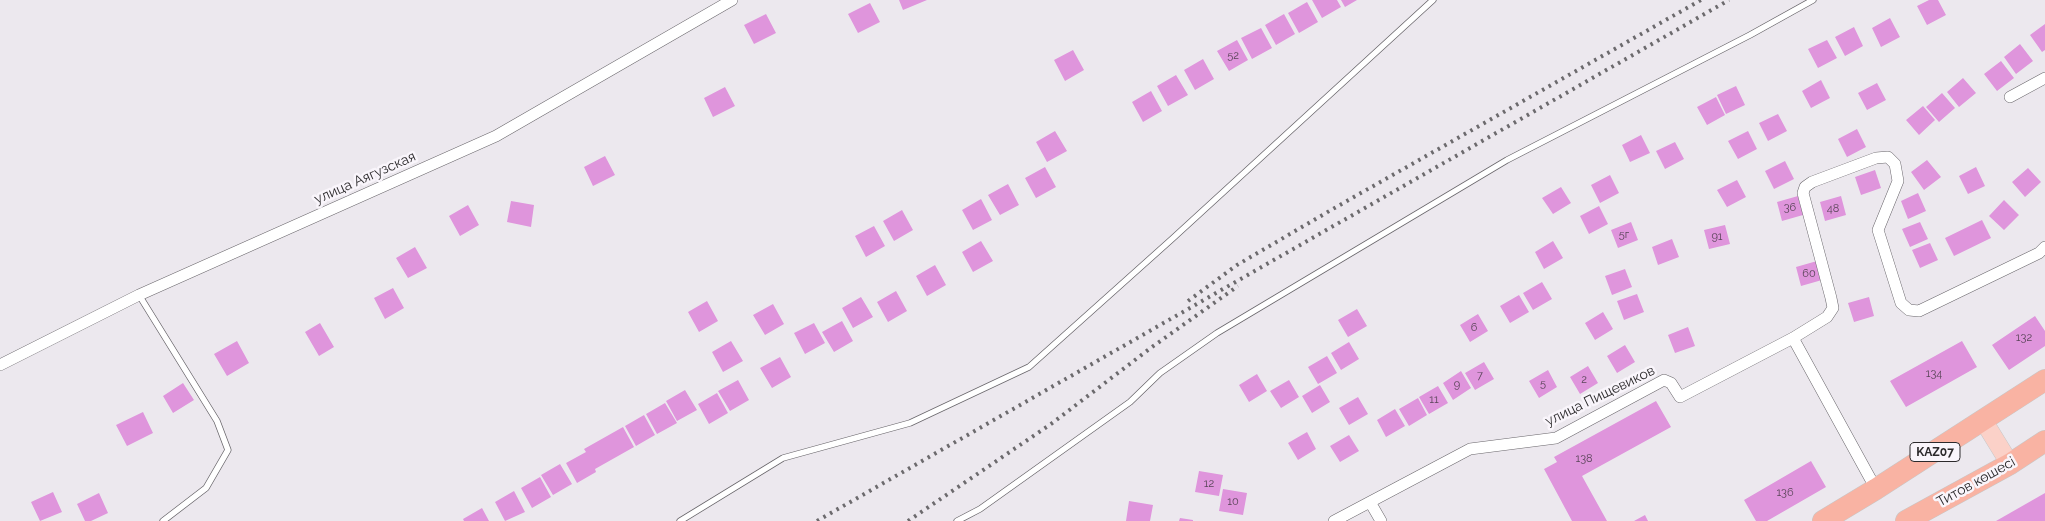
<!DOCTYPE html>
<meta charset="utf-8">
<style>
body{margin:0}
canvas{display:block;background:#ece8ee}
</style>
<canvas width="2045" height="521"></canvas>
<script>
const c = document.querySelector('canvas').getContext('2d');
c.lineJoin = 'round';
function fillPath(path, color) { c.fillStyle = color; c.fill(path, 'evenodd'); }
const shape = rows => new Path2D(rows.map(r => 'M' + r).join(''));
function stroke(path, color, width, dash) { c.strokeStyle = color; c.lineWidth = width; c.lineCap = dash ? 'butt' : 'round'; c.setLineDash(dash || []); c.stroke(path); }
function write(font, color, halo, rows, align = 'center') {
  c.font = font + ' Raleway,sans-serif'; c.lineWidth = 5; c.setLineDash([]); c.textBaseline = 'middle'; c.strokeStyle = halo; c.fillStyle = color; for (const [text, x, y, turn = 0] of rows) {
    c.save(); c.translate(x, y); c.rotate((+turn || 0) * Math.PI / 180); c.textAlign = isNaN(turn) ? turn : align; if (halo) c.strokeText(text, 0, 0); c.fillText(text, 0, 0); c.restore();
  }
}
fillPath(shape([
 [899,0,927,0,903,10],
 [1312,0,1337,0,1341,7,1322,18],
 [1341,0,1357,0,1345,7],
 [1929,0,1938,0,1946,15,1927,25,1917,6],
 [1307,2,1318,22,1299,33,1288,13],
 [870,3,880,22,858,33,848,14],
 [766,14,776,33,754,44,744,25],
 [1284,14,1295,34,1276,45,1265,25],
 [1890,18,1900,37,1881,47,1872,28],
 [2045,24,2045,50,2042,52,2030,35],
 [1854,27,1863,46,1845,56,1835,37],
 [1261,28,1272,48,1252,59,1241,38],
 [1237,40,1248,60,1229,71,1217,51],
 [1827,40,1837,58,1818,68,1808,49],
 [2020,44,2033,61,2016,74,2004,57],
 [1073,50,1084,70,1065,81,1054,60],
 [1203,59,1214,79,1195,90,1184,70],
 [2001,61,2014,78,1997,91,1984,74],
 [1176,75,1188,95,1168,106,1157,86],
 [1963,78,1976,93,1959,107,1947,92],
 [1821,80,1830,98,1811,108,1802,91],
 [1877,83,1886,100,1867,110,1858,93],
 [1736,86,1745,105,1726,114,1717,95],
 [725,87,735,106,713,117,704,98],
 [1151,91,1162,111,1143,122,1132,102],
 [1942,93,1955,108,1939,122,1926,107],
 [1716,97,1725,115,1707,125,1697,107],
 [1923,106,1935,120,1919,135,1906,120],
 [1778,114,1787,131,1768,141,1759,123],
 [1857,129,1866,147,1847,157,1838,139],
 [1055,131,1067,151,1047,162,1036,142],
 [1748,131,1757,149,1738,159,1728,141],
 [1641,135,1650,153,1630,162,1622,145],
 [1675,142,1684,159,1665,169,1656,151],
 [605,156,615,175,593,186,584,167],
 [1927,160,1941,177,1924,190,1911,172],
 [1785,161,1794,179,1774,189,1765,171],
 [1045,167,1056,187,1036,198,1025,178],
 [1976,167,1985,186,1968,194,1959,176],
 [2028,168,2041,182,2025,197,2012,182],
 [1875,170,1881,188,1861,195,1855,177],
 [1610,175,1619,193,1600,203,1591,185],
 [1737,180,1746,197,1727,207,1717,190],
 [1008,184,1019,205,1000,215,988,195],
 [1561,187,1571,203,1553,214,1542,198],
 [1918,193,1926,211,1908,219,1901,201],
 [1798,196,1803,215,1782,221,1777,202],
 [1841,196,1846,215,1825,221,1820,202],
 [981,199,992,220,973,230,962,210],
 [2004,200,2019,215,2004,230,1989,216],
 [511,201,534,205,531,227,507,222],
 [468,205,479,225,460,236,449,216],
 [1599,206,1608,224,1589,234,1580,216],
 [902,210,913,230,894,241,883,221],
 [1982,220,1991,238,1954,256,1945,238],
 [1631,222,1638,240,1618,248,1611,230],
 [1920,222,1928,239,1910,247,1902,229],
 [1725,225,1730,244,1709,249,1704,230],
 [874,226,885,246,866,257,855,236],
 [1672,239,1679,257,1658,265,1652,247],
 [981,241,993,261,973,272,962,252],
 [1553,241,1563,258,1544,269,1535,252],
 [1930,243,1938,260,1920,268,1912,250],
 [415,247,427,268,408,278,396,258],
 [1817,261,1822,280,1801,286,1796,267],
 [935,265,946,285,927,296,916,276],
 [1625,269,1632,287,1612,295,1605,276],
 [1542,282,1552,299,1533,310,1523,293],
 [393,288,404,308,385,319,374,298],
 [896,291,907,311,888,322,877,302],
 [1637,294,1644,312,1624,320,1617,301],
 [1519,295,1529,312,1510,323,1500,306],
 [861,297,873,317,853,328,842,308],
 [1869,297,1874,316,1854,322,1848,303],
 [707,301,718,321,699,332,688,312],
 [773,304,784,324,765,335,753,315],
 [1357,309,1367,326,1348,337,1338,320],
 [1603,312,1613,329,1595,340,1585,323],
 [1478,314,1488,331,1470,342,1460,325],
 [2035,316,2045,331,2045,346,2009,370,1992,345],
 [842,321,853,341,834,352,822,332],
 [320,323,334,347,319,356,305,332],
 [814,323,825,343,805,354,794,333],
 [1688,327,1695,346,1675,353,1668,335],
 [237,341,249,363,227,376,214,354],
 [731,341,743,361,723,372,712,352],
 [1962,341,1977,367,1906,407,1890,381],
 [1349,342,1359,359,1341,370,1331,353],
 [1625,345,1635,362,1617,373,1607,356],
 [1327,356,1337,373,1318,384,1308,367],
 [780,357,791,377,772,388,760,368],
 [1484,362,1494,379,1475,390,1465,373],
 [1588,366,1598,383,1580,394,1570,377],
 [1548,370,1557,387,1539,398,1529,381],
 [1461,371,1471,388,1453,400,1443,383],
 [1257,374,1267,391,1249,402,1239,385],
 [738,380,749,400,730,411,718,391],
 [1289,380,1299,397,1281,408,1270,391],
 [183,383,194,400,173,413,163,396],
 [1320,385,1330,402,1312,413,1302,396],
 [1438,386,1448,403,1429,414,1419,397],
 [685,390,697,410,677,421,666,401],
 [717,393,728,413,709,424,698,404],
 [1358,397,1368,414,1349,425,1339,408],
 [1418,398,1427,415,1409,426,1399,409],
 [1656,401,1671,427,1582,476,1607,521,1572,521,1544,469,1557,462,1554,457],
 [665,403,677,423,657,434,646,414],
 [1395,409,1405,426,1386,437,1377,420],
 [143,412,153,433,127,446,116,425],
 [644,415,655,435,636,446,625,426],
 [623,427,634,447,595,469,596,472,577,483,566,463,586,452,584,449],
 [1307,432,1316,449,1298,460,1288,443],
 [1349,435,1359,451,1340,462,1330,446],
 [1811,461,1826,487,1767,521,1756,521,1744,500],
 [560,464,572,484,553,495,541,475],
 [1199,471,1223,475,1219,496,1195,492],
 [540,477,551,497,532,508,521,488],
 [1223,489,1247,493,1243,515,1219,511],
 [514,491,525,512,505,521,495,502],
 [53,492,62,512,40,521,31,502],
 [99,493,108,513,91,521,85,521,77,504],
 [2045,493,2045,521,1996,521],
 [1129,501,1153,505,1150,521,1126,521],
 [482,508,489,521,464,521,463,519],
 [1645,515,1648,521,1634,521],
 [1180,518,1193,520,1193,521,1179,521]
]), '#df95dc');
const lane = shape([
 [139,295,217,421,228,450,206,488,163,521],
 [680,521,783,458,910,423,1029,367,1172,239,1433,0],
 [957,521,980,509,1130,402,1160,373,1217,333,1507,160,1750,35,1813,0]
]);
const street = shape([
 [2010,97,2045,78],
 [1793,338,1876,489],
 [0,365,139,295,496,136,732,0],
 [1370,502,1381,521],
 [1334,521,1470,449,1556,438,1664,380,1671,383,1680,397,1793,338,1827,317,1833,308,1831,298,1803,193,1805,187,1812,182,1876,158,1888,157,1895,164,1898,181,1878,230,1901,303,1909,310,1919,311,2039,253,2045,247]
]);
const primary = shape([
 [1983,420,2010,464]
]);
const highway = shape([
 [1823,521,1876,489,2045,380],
 [1906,521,2010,464,2045,441]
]);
stroke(lane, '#69666b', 7);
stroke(street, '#69666b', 12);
stroke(primary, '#c8c8c8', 19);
stroke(highway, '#c8c8c8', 22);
stroke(lane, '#fff', 5.5);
stroke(street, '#fff', 11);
stroke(primary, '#fbd1c8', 18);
stroke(highway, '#f9b3a3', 21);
stroke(shape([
 [1188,301,1237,265,1331,210,1701,0],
 [817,521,1729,0],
 [908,521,1051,424,1152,347,1238,286]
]), '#6c6a6d', 4, [2.5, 5]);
write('11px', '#594558', null, [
 ["52",1233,56],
 ["36",1790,208],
 ["48",1833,209],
 ["5г",1624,235],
 ["91",1717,237],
 ["60",1809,274],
 ["6",1474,328],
 ["132",2024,338],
 ["134",1934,374],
 ["7",1480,376],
 ["2",1584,380],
 ["5",1543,384],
 ["9",1457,385],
 ["11",1434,400],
 ["138",1584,459],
 ["12",1209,484],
 ["136",1785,493],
 ["10",1233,502]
]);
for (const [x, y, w] of [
 [1935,452,50]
]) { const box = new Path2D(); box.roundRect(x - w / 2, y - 9.5, w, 19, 4); c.fillStyle = '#f9f5fb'; c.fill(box); stroke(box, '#2c2a2c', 1); }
write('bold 12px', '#2c2a2c', null, [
 ["KAZ07",1935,452]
]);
write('14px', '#2c2a2c', '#f9f5fb', [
 ["улица Аягузская",365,178,-24],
 ["улица Пищевиков",1600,396,-26],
 ["Титов көшесі",1976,482,-29]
]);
</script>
